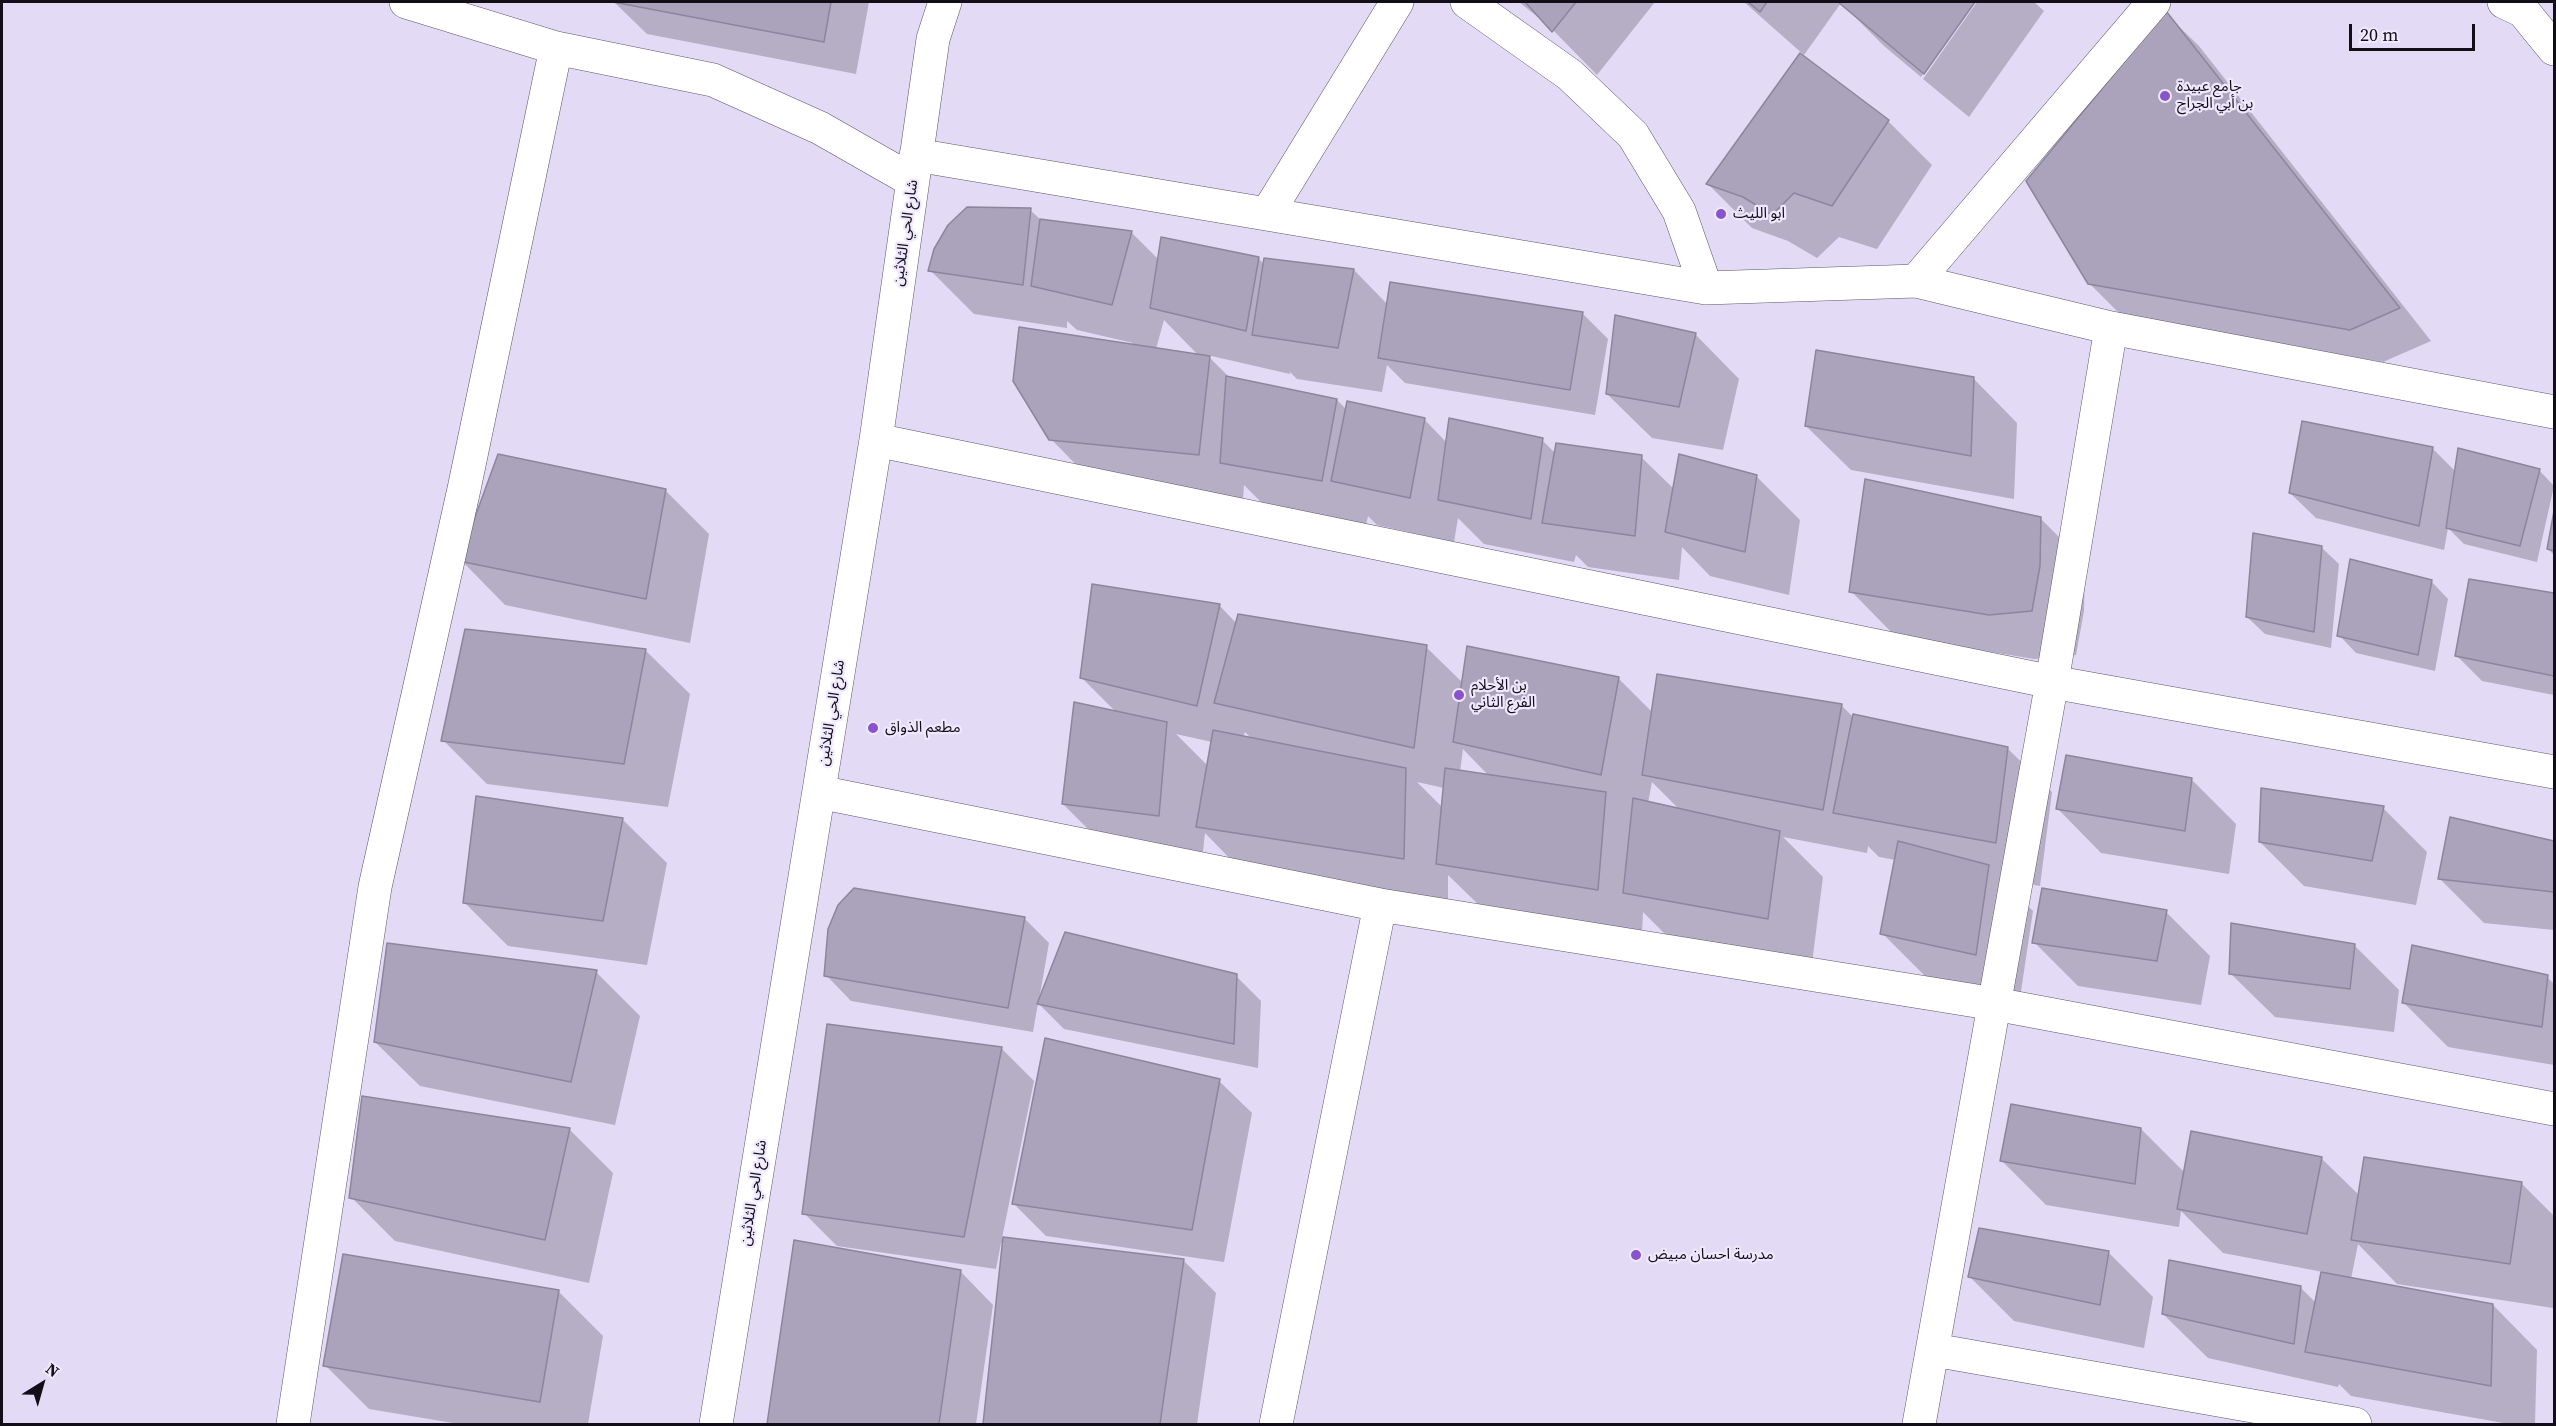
<!DOCTYPE html>
<meta charset="utf-8">
<style>
body{margin:0}
#map{position:relative;width:2556px;height:1426px;overflow:hidden;background:#e3daf5;font-family:"Source Serif 4",serif}
canvas{display:block}
.frame{position:absolute;inset:0;border:3px solid #110e17;pointer-events:none}
.north{position:absolute;left:12px;top:1354px;width:60px;height:60px;-webkit-text-stroke:4px #efe8fe;paint-order:stroke;rotate:37deg;font-size:16px;font-weight:700;line-height:24px;text-align:center;color:#110e17}
.north::after{content:'';display:block;margin:auto;width:21px;height:27px;background:#110e17;clip-path:polygon(50% 0,100% 100%,50% 72%,0 100%)}
.scale{position:absolute;left:2349px;top:24px;width:126px;height:27px;box-sizing:border-box;border:3px solid #110e17;border-top:0;padding-left:8px;font-size:18px;line-height:21px;white-space:nowrap;color:#110e17;-webkit-text-stroke:4px #efe8fe;paint-order:stroke}
</style>
<div id="map">
<canvas width="2556" height="1426"></canvas>
<div class="frame"></div>
<div class="north">N</div>
<div class="scale">20 m</div>
</div>
<script>
const c = document.querySelector('canvas').getContext('2d');
c.lineJoin = 'round';
function fillPath(path, color) { c.fillStyle = color; c.fill(path, 'evenodd'); }
const shape = rows => new Path2D(rows.map(r => 'M' + r).join(''));
function stroke(path, color, width, dash) { c.strokeStyle = color; c.lineWidth = width; c.lineCap = dash ? 'butt' : 'round'; c.setLineDash(dash || []); c.stroke(path); }
function write(font, color, halo, rows, align = 'center') {
  c.font = font + ' "Source Serif 4","Noto Sans Arabic",serif'; c.lineWidth = 4.5; c.setLineDash([]); c.textBaseline = 'middle'; c.strokeStyle = halo; c.fillStyle = color; for (const [text, x, y, turn = 0] of rows) {
    c.save(); c.translate(x, y); c.rotate((+turn || 0) * Math.PI / 180); c.textAlign = isNaN(turn) ? turn : align; if (halo) c.strokeText(text, 0, 0); c.fillText(text, 0, 0); c.restore();
  }
}
fillPath(shape([
 [614,2,869,2,856,74,647,34],
 [1519,2,1655,2,1597,75,1549,26],
 [1744,2,1973,2,1921,77,1884,46,1841,3,1804,55],
 [1977,2,2034,2,2044,11,1969,117,1923,79],
 [2166,14,2199,46,2431,341,2383,362,2122,316,2089,283],
 [1888,121,1932,165,1877,249,1839,237,1817,258,1788,241,1752,228,1708,184],
 [1030,210,1041,220,1132,233,1159,260,1258,258,1264,264,1354,270,1388,305,1583,314,1608,339,1595,415,1405,383,1387,365,1382,392,1297,379,1290,372,1290,374,1207,355,1231,379,1337,400,1347,410,1424,419,1447,443,1542,440,1556,454,1641,457,1674,489,1756,476,1800,520,1789,595,1710,576,1682,547,1679,580,1588,567,1576,555,1574,562,1484,544,1458,518,1454,542,1377,525,1368,516,1366,525,1266,507,1244,485,1243,499,1095,484,1051,439,1133,343,1077,330,1067,321,1067,328,974,314,930,270],
 [1164,320,1199,356,1156,349],
 [1695,334,1739,379,1723,450,1652,438,1607,394],
 [1973,378,2017,423,2014,499,1851,470,1806,426],
 [2432,448,2456,472,2539,470,2554,486,2537,562,2464,544,2448,528,2444,550,2316,518,2290,493],
 [665,490,709,534,690,643,505,605,461,560],
 [2040,518,2085,563,2084,611,2076,655,2034,659,1895,636,1851,591],
 [2554,519,2554,555,2548,549],
 [2321,547,2339,564,2331,648,2265,634,2247,617],
 [2431,581,2448,599,2435,671,2356,653,2339,635],
 [2470,581,2554,595,2554,695,2482,681,2457,656],
 [1219,605,1237,624,1426,647,1463,683,1618,678,1653,713,1841,705,1854,718,2007,748,2052,792,2040,886,2001,879,2033,911,2020,998,1926,977,1882,933,1896,860,1879,857,1868,846,1867,853,1783,837,1823,877,1812,963,1668,937,1643,912,1642,933,1482,908,1448,875,1448,902,1242,871,1205,833,1202,860,1107,848,1063,804,1117,713,1081,677],
 [1245,732,1252,739,1243,737],
 [1176,734,1212,742,1208,766],
 [1463,749,1489,776,1460,772],
 [1417,782,1444,788,1442,807],
 [1652,782,1680,810,1648,803],
 [645,650,690,694,668,807,487,784,443,740],
 [2192,780,2236,824,2229,874,2101,853,2057,808],
 [2383,808,2427,852,2416,905,2304,886,2260,842],
 [622,819,667,863,647,965,508,946,464,902],
 [2452,819,2554,842,2554,930,2484,923,2439,878],
 [2166,912,2210,956,2201,1005,2078,986,2034,942],
 [1024,918,1049,943,1039,1000,1236,976,1261,1001,1258,1068,1064,1029,1038,1003,1033,1032,851,1001,826,975],
 [2355,946,2399,990,2394,1032,2275,1017,2230,973],
 [596,972,640,1016,615,1125,420,1086,375,1042],
 [2547,977,2554,984,2554,1065,2448,1047,2404,1003],
 [1001,1048,1034,1081,1002,1238,1184,1261,1216,1293,1197,1424,984,1424,1003,1243,1001,1243,996,1269,837,1246,804,1213],
 [1219,1081,1252,1113,1224,1262,1046,1236,1013,1203],
 [569,1129,613,1173,589,1283,395,1241,351,1197],
 [2141,1129,2185,1173,2321,1158,2360,1196,2521,1183,2554,1216,2553,1308,2397,1284,2358,1244,2351,1279,2493,1305,2537,1350,2535,1424,2509,1424,2351,1396,2339,1384,2338,1387,2208,1358,2163,1314,2300,1287,2316,1303,2323,1272,2223,1253,2181,1211,2179,1227,2046,1205,2002,1161],
 [795,1242,961,1272,993,1305,976,1424,768,1424],
 [2109,1253,2153,1297,2144,1348,2014,1321,1970,1277],
 [558,1291,603,1336,588,1424,459,1424,369,1409,325,1365]
]), '#0003');
const building = shape([
 [613,2,831,2,824,42,613,2],
 [1525,2,1576,2,1552,32,1525,2],
 [1748,2,1767,2,1760,12,1748,2],
 [1838,2,1975,2,1924,74,1838,2],
 [2166,11,2400,308,2350,330,2088,284,2026,181,2166,11],
 [1800,53,1889,120,1832,206,1794,193,1772,215,1743,197,1706,184,1800,53],
 [967,207,1031,208,1023,285,928,271,934,249,948,225,967,207],
 [1040,219,1132,231,1112,305,1031,286,1040,219],
 [1161,237,1259,257,1246,331,1150,308,1161,237],
 [1264,258,1354,269,1338,348,1252,335,1264,258],
 [1390,282,1583,312,1570,390,1378,358,1390,282],
 [1615,315,1696,333,1679,407,1606,394,1615,315],
 [1019,327,1210,356,1199,455,1049,440,1013,381,1019,327],
 [1816,350,1974,377,1971,456,1805,426,1816,350],
 [1226,376,1337,399,1322,481,1220,463,1226,376],
 [1347,401,1425,418,1410,498,1331,481,1347,401],
 [1449,418,1543,438,1531,519,1438,500,1449,418],
 [2302,421,2433,447,2419,526,2289,493,2302,421],
 [1556,443,1642,455,1635,536,1542,523,1556,443],
 [2458,448,2540,469,2520,546,2446,528,2458,448],
 [498,454,666,489,646,599,459,561,498,454],
 [1679,454,1757,475,1745,552,1665,532,1679,454],
 [1865,479,2041,517,2040,566,2032,611,1989,615,1849,592,1865,479],
 [2554,511,2554,551,2547,549,2554,511],
 [2253,533,2322,546,2314,632,2246,617,2253,533],
 [2350,559,2432,580,2418,655,2337,636,2350,559],
 [2469,579,2554,593,2554,676,2455,656,2469,579],
 [1092,584,1220,604,1197,706,1080,678,1092,584],
 [1238,614,1427,645,1414,748,1214,703,1238,614],
 [465,629,646,649,624,764,441,741,465,629],
 [1467,646,1619,677,1601,775,1453,742,1467,646],
 [1657,674,1842,704,1823,810,1642,775,1657,674],
 [1074,702,1167,722,1159,816,1062,804,1074,702],
 [1853,714,2008,747,1996,843,1833,813,1853,714],
 [1213,730,1406,768,1404,859,1196,827,1213,730],
 [2066,755,2192,778,2185,831,2056,809,2066,755],
 [1445,768,1606,792,1598,890,1436,864,1445,768],
 [2261,788,2384,806,2372,861,2259,842,2261,788],
 [476,796,623,818,603,921,463,903,476,796],
 [1633,798,1780,831,1768,919,1623,893,1633,798],
 [2450,817,2554,841,2554,892,2438,879,2450,817],
 [1898,841,1989,865,1976,955,1880,934,1898,841],
 [854,888,1025,917,1008,1008,824,976,828,929,838,905,854,888],
 [2042,888,2167,910,2157,961,2032,943,2042,888],
 [2231,923,2355,944,2350,989,2229,974,2231,923],
 [1065,932,1237,974,1234,1044,1037,1004,1065,932],
 [387,943,597,970,571,1082,374,1042,387,943],
 [2412,945,2548,975,2542,1027,2402,1003,2412,945],
 [827,1024,1002,1047,964,1237,802,1214,827,1024],
 [1045,1038,1220,1079,1192,1230,1012,1204,1045,1038],
 [362,1096,570,1128,545,1240,349,1198,362,1096],
 [2011,1104,2141,1128,2135,1184,2000,1161,2011,1104],
 [2191,1131,2322,1157,2307,1234,2177,1209,2191,1131],
 [2364,1157,2522,1182,2510,1264,2351,1240,2364,1157],
 [1979,1228,2109,1251,2100,1305,1968,1277,1979,1228],
 [1003,1237,1184,1259,1160,1424,983,1424,1003,1237],
 [794,1240,961,1270,939,1424,767,1424,794,1240],
 [343,1254,559,1290,540,1402,323,1366,343,1254],
 [2169,1260,2301,1286,2294,1344,2162,1314,2169,1260],
 [2321,1272,2493,1304,2491,1386,2305,1352,2321,1272]
]);
fillPath(building, '#aba2bb');
stroke(building, '#8d859d', 1.5);
const minor = shape([
 [406,2,556,48,713,80,820,128,913,181],
 [1467,2,1570,75,1633,135,1679,211,1706,288],
 [2504,2,2523,11,2554,49],
 [916,155,1706,288,1916,281,2111,328,2554,412],
 [1267,214,1397,2],
 [1916,281,2154,2],
 [876,440,2052,682,2554,772],
 [819,792,1380,905,1995,1004,2554,1109],
 [1934,1350,2355,1424],
 [293,1424,375,887,464,489,556,48],
 [716,1424,876,440,933,39,945,2],
 [1276,1424,1380,905],
 [1919,1424,2052,682,2111,328]
]);
stroke(minor, '#5d556c', 34);
stroke(minor, '#fff', 33);
for (const [x, y, r, color] of [
 [2165,96,6,"#8853cc"],
 [1721,214,6,"#8853cc"],
 [1459,695,6,"#8853cc"],
 [873,728,6,"#8853cc"],
 [1636,1255,6,"#8853cc"]
]) { const dot = new Path2D(); dot.arc(x, y, r, 0, 2 * Math.PI); c.fillStyle = color; c.fill(dot); stroke(dot, '#efe8fe', 2); }
write('15px', '#110e17', '#efe8fe', [
 ["جامع عبيدة",2177,87],
 ["بن أبي الجراح",2177,104],
 ["ابو الليث",1733,214],
 ["بن الأحلام",1471,686],
 ["الفرع الثاني",1471,703],
 ["مطعم الذواق",885,728],
 ["مدرسة احسان مبيض",1648,1255]
], 'left');
write('15px', '#110e17', '#efe8fe', [
 ["شارع الحي الثلاثين",906,233,-82],
 ["شارع الحي الثلاثين",832,713,-81],
 ["شارع الحي الثلاثين",754,1193,-81]
]);
</script>
